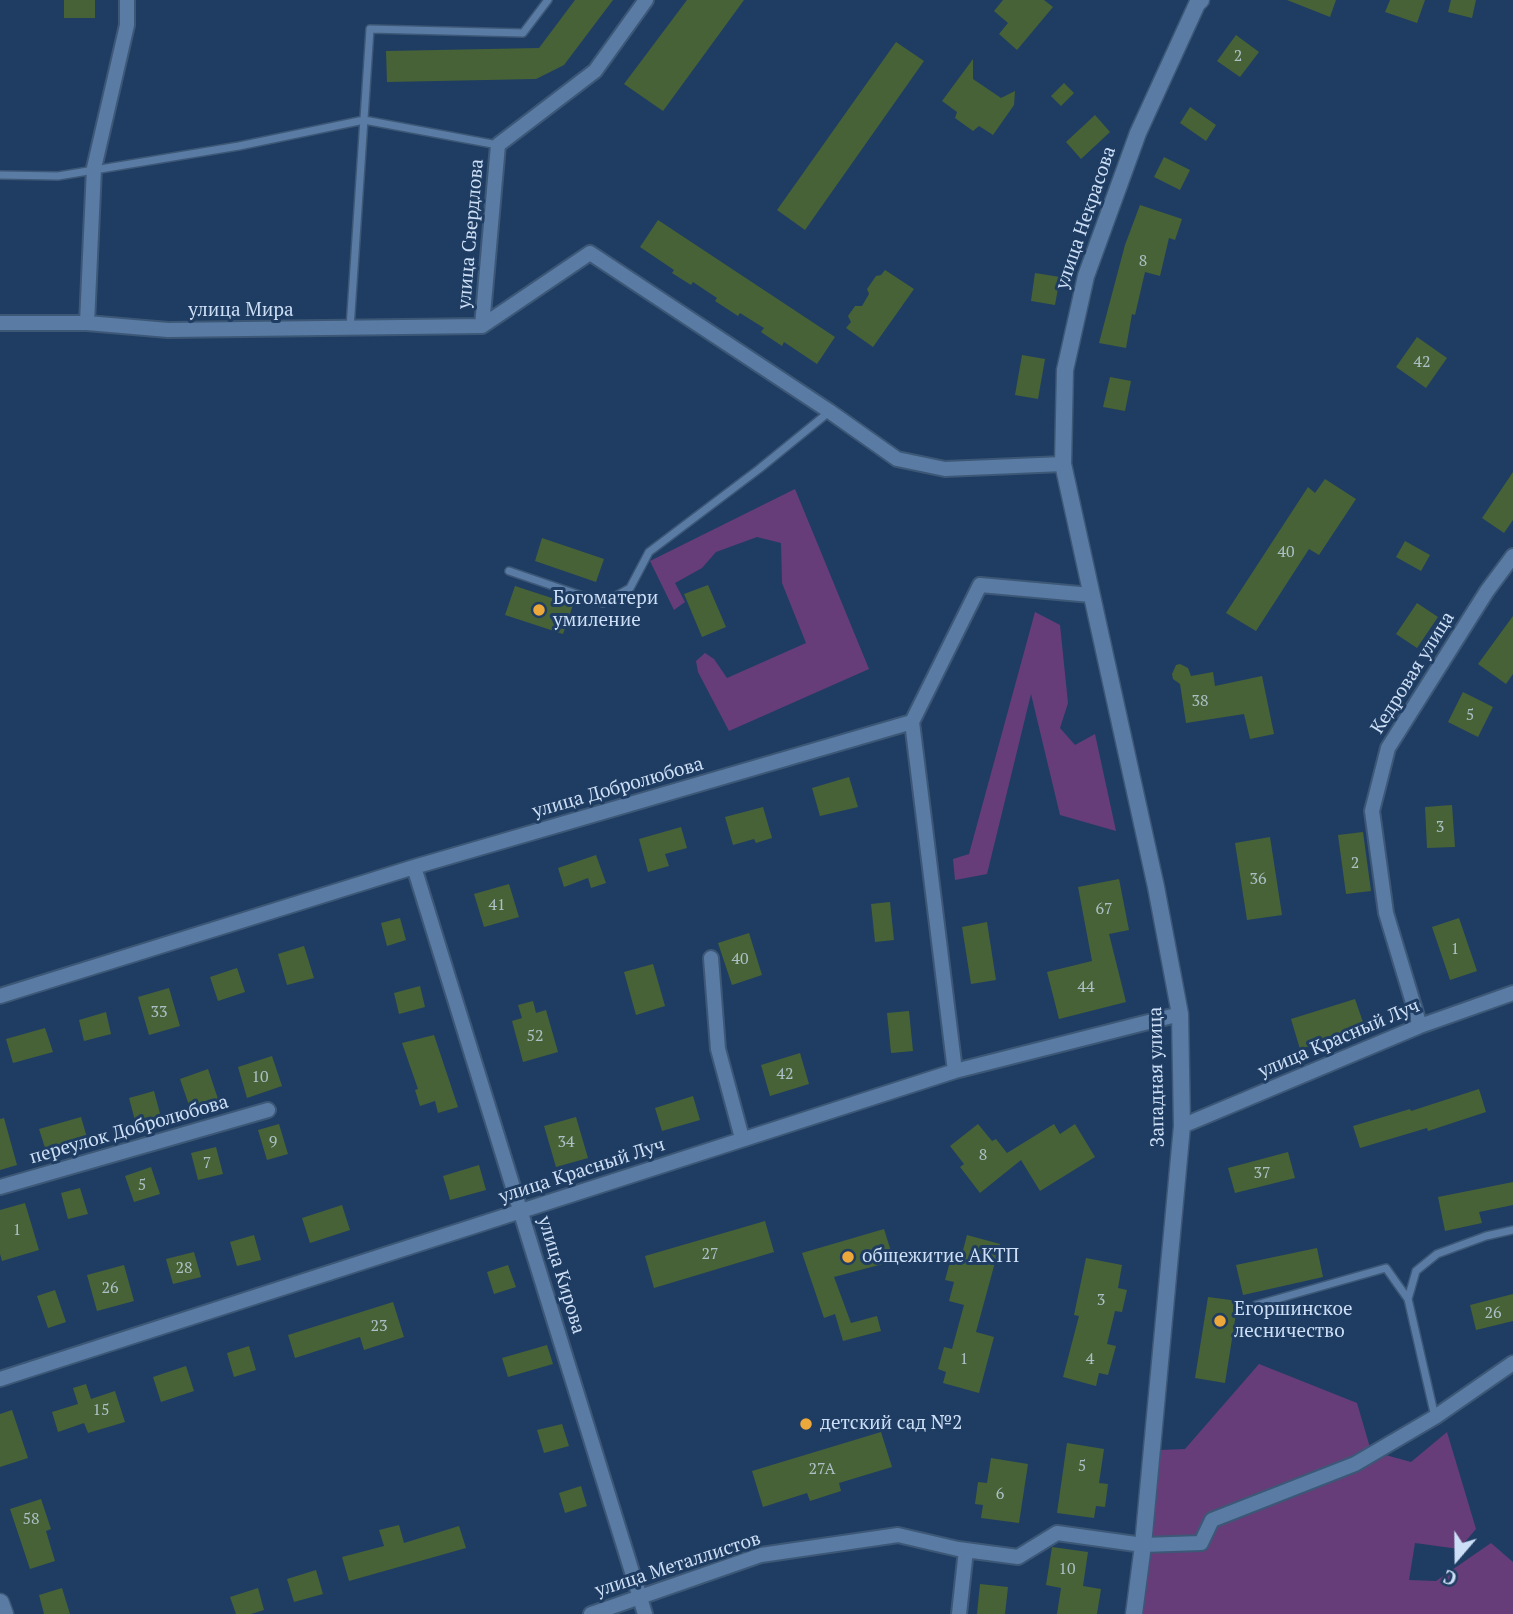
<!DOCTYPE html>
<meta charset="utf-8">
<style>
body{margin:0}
#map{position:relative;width:1513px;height:1614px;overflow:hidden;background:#1f3d62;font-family:"PT Serif",serif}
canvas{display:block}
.north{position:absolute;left:1422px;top:1523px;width:70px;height:70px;-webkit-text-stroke:5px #1f3d62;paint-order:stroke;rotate:200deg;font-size:19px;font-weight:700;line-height:28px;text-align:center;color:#cddff6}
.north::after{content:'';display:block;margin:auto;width:24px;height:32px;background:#cddff6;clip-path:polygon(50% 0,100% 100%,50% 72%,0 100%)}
</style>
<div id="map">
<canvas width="1513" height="1614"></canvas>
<div class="north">С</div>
</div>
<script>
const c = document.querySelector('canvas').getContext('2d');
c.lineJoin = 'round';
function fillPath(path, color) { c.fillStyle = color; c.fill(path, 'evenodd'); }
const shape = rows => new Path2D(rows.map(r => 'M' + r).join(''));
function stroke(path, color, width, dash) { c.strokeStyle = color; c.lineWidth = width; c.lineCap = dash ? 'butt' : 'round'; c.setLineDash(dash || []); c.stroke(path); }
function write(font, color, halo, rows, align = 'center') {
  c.font = font + ' "PT Serif",serif'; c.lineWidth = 6; c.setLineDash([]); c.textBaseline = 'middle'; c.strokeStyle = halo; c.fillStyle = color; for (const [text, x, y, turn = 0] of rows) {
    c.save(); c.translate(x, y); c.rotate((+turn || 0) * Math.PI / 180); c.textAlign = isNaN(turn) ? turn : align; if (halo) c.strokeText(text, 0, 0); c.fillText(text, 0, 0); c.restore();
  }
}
fillPath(shape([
 [795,489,869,669,729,731,698,672,696,661,705,653,714,659,727,678,806,643,782,583,781,543,757,537,716,552,702,568,675,583,685,602,674,610,650,561],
 [1035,612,1060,625,1068,703,1060,728,1075,745,1095,734,1116,831,1060,815,1031,694,987,874,955,880,953,859,969,854],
 [1259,1364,1357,1403,1371,1451,1411,1462,1447,1432,1476,1529,1459,1549,1415,1543,1409,1580,1436,1581,1491,1543,1513,1562,1513,1614,1142,1614,1160,1450,1185,1449]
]), '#673d79');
fillPath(shape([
 [64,0,95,0,95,18,64,18],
 [575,0,613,0,564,65,536,79,387,82,386,51,539,48],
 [687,0,744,0,663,111,624,84],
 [1003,0,1044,0,1053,7,1017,50,999,34,1008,23,994,11],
 [1287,0,1336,0,1330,17],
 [1390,0,1425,0,1417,23,1385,12],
 [1451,0,1476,0,1472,18,1448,12],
 [1236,35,1259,52,1240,77,1217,61],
 [896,42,924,61,805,230,777,210],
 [973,59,973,79,1001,98,1015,91,1014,105,993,135,979,126,973,131,955,118,957,112,942,101],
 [1064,83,1074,93,1061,106,1051,96],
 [1190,107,1216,125,1206,141,1180,123],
 [1095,115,1110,132,1081,159,1066,142],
 [1164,157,1190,170,1180,190,1154,177],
 [1140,205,1182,219,1175,240,1169,238,1160,276,1145,272,1135,315,1132,314,1126,348,1099,343,1125,245],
 [658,220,835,337,817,364,784,342,782,346,761,332,764,328,740,313,738,316,715,301,717,298,693,282,691,285,672,273,674,270,640,247],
 [885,270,914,289,873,347,846,328,851,322,848,316,855,306,862,306,869,294,867,289,876,276,881,275],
 [1035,273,1060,277,1055,305,1031,301],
 [1417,337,1447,358,1426,388,1396,367],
 [1022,355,1045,359,1038,399,1015,395],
 [1110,377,1131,381,1125,411,1103,407],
 [1513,472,1513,520,1504,533,1482,518],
 [1325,479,1356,499,1319,555,1309,549,1256,631,1226,613,1308,487,1315,493],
 [542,538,604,559,596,582,535,561],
 [1405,541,1430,555,1421,571,1396,557],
 [708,585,726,627,702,637,684,594],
 [515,586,573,605,563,634,505,615],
 [1417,603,1438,617,1417,648,1396,634],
 [1513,616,1513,674,1506,684,1478,664],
 [1180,664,1188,668,1191,676,1213,672,1215,686,1262,676,1274,734,1250,739,1244,714,1186,723,1180,684,1173,679,1172,674,1176,665],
 [1463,692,1493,707,1478,737,1448,722],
 [849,777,858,807,820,816,812,788],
 [1452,805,1455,847,1427,848,1425,807],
 [763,807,772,838,756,843,754,839,733,845,725,817],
 [681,827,687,848,665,854,669,866,648,872,639,839],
 [1363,832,1371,891,1346,894,1338,835],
 [1270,837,1282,915,1247,920,1235,843],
 [596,855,606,883,591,888,588,878,564,887,558,868],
 [1119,879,1129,930,1109,934,1126,1002,1059,1019,1047,972,1092,961,1078,887],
 [509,884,519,917,484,927,474,894],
 [890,902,894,940,875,942,871,904],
 [400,918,406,940,387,946,381,923],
 [1459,918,1477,971,1450,980,1432,927],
 [987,922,996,980,971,984,962,927],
 [749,933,762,975,732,985,718,943],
 [304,946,314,978,287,985,278,954],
 [653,964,665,1006,636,1015,624,972],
 [237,968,245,992,218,1001,210,977],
 [420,986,425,1007,399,1014,394,993],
 [169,988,180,1026,149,1035,138,997],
 [1355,999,1365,1028,1300,1049,1291,1019],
 [533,1001,536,1013,546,1010,558,1052,523,1062,512,1021,522,1018,518,1005],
 [909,1011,913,1051,891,1053,887,1013],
 [106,1012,111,1034,84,1041,79,1020],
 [45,1028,53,1052,13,1063,6,1039],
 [434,1035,458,1107,438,1113,435,1101,420,1106,415,1090,418,1089,402,1043],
 [800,1053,809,1084,770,1096,761,1065],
 [272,1056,282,1086,247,1098,238,1067],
 [208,1069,220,1105,192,1114,180,1079],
 [1479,1089,1486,1112,1428,1131,1427,1128,1360,1148,1353,1126,1410,1109,1411,1111],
 [154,1091,162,1121,137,1128,129,1098],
 [693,1096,700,1120,662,1131,655,1108],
 [81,1117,88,1141,47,1154,39,1129],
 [576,1117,588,1158,556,1167,544,1126],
 [4,1118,17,1165,0,1170,0,1119],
 [279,1124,288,1154,267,1160,258,1130],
 [978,1124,992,1141,996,1139,1007,1153,1054,1124,1060,1134,1075,1124,1095,1157,1040,1191,1021,1160,980,1193,960,1167,964,1164,950,1146],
 [216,1147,223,1174,198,1180,191,1153],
 [1288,1152,1295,1178,1235,1193,1228,1168],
 [479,1165,486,1190,450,1200,443,1176],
 [151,1167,160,1194,134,1202,125,1176],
 [1513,1182,1513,1205,1479,1212,1482,1223,1445,1231,1438,1197],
 [80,1188,88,1214,68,1219,61,1193],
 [25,1203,39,1250,2,1261,0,1254,0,1210],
 [342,1205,350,1230,310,1243,302,1218],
 [765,1221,774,1252,654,1288,645,1256],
 [884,1229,894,1261,834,1277,851,1323,877,1316,881,1331,843,1341,835,1314,824,1318,802,1253],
 [254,1235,261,1260,237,1266,230,1242],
 [967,1235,1000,1244,976,1332,994,1337,979,1393,943,1383,946,1372,938,1369,944,1347,952,1349,964,1305,949,1301,954,1282,945,1280,953,1251,962,1254],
 [1317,1248,1323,1277,1243,1295,1236,1265],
 [194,1252,201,1277,173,1284,166,1259],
 [1086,1258,1122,1265,1118,1288,1127,1290,1122,1312,1115,1311,1107,1344,1116,1346,1108,1375,1099,1373,1096,1386,1063,1377,1079,1316,1074,1315],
 [124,1265,134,1301,97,1311,87,1275],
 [508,1265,516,1287,494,1294,487,1272],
 [55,1290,66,1322,48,1328,37,1296],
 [1513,1294,1513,1321,1476,1330,1470,1305],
 [1208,1297,1238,1301,1225,1383,1195,1378],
 [393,1302,404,1337,364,1350,360,1337,295,1358,288,1335],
 [547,1345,553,1364,508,1377,502,1358],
 [249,1346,256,1370,234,1377,227,1353],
 [186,1366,194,1391,161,1402,153,1377],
 [86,1384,91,1399,115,1391,125,1422,88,1433,84,1423,58,1432,52,1412,78,1404,73,1388],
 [12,1410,28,1458,0,1467,0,1414],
 [562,1424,569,1446,544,1453,537,1430],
 [881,1432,892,1467,839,1483,841,1491,810,1501,807,1493,763,1507,752,1471],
 [1067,1443,1104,1449,1099,1483,1108,1484,1105,1507,1096,1506,1094,1518,1057,1513],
 [991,1458,1028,1464,1019,1523,981,1518,983,1505,975,1504,978,1482,987,1483],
 [581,1486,587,1506,565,1513,559,1493],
 [41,1499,51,1529,46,1531,55,1561,30,1569,10,1509],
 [399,1525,404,1543,459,1526,466,1548,349,1581,342,1557,384,1546,379,1530],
 [1052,1547,1088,1552,1083,1586,1101,1589,1097,1614,1057,1614,1061,1588,1046,1585],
 [316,1570,323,1594,294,1602,287,1579],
 [980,1584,1008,1587,1005,1614,977,1614],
 [62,1588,70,1614,44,1614,39,1595],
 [258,1588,264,1610,251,1614,236,1614,230,1597]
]), '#476237');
const service = shape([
 [0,175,58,176,239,146,364,120,498,145],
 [350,328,370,29,523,33,548,0],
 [509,571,603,603,630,588,649,552,759,469,829,412],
 [1256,1305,1386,1268,1408,1299],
 [1435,1417,1408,1299,1416,1271,1437,1254,1486,1236,1513,1230]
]);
const minor = shape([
 [0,323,87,323,168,330,482,326],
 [87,323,94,168,127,25,127,0],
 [482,326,590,253,829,411,897,459,945,469,1063,464],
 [482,326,498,145,595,71,646,0],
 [912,722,980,585,1091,595],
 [414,867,645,1614],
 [711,958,718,1049,742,1138],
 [0,996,414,867,912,722,955,1071],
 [1420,1026,1386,913,1372,811,1388,748,1487,591,1513,556],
 [1182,1126,1420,1026,1513,993],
 [0,1187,268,1110],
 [0,1379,955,1071,1180,1014],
 [591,1614,761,1555,898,1535,958,1549,1018,1557,1057,1533,1143,1545,1201,1543,1212,1520,1355,1464,1435,1417,1513,1363],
 [959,1614,966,1550]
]);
const tertiary = shape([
 [1134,1614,1143,1545,1182,1126,1180,1014,1156,887,1063,464,1065,370,1086,276,1138,133,1197,4,1201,0]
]);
const secondary = shape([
 [0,1603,4,1614]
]);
stroke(service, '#3d5877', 10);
stroke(minor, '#3d5877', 18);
stroke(tertiary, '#3d5877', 19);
stroke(secondary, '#3d5877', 21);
stroke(service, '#5a7ba4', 7);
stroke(minor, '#5a7ba4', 14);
stroke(tertiary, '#5a7ba4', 16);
stroke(secondary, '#5a7ba4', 18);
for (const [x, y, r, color] of [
 [539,610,7,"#eda83b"],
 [848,1257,7,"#eda83b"],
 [1220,1321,7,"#eda83b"],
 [806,1424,7,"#eda83b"]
]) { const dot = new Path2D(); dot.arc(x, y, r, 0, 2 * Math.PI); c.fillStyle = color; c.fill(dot); stroke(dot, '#1f3d62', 2.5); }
write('16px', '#acc0c6', null, [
 ["2",1238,56],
 ["8",1143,261],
 ["42",1422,362],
 ["40",1286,552],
 ["38",1200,701],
 ["5",1470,715],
 ["3",1440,827],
 ["2",1355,863],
 ["36",1258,879],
 ["41",497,905],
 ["67",1104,909],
 ["1",1455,949],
 ["40",740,959],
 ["44",1086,987],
 ["33",159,1012],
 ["52",535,1036],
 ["42",785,1074],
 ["10",260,1077],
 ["9",273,1142],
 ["34",566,1142],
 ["8",983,1155],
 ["7",207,1163],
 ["37",1262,1173],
 ["5",142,1185],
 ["1",17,1230],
 ["27",710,1254],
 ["28",184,1268],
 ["26",110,1288],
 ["3",1101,1300],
 ["26",1493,1313],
 ["23",379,1326],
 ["1",964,1359],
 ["4",1090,1359],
 ["15",101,1410],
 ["5",1082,1466],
 ["27А",822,1469],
 ["6",1000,1494],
 ["58",31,1519],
 ["10",1067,1569]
]);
write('19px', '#cddff6', '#1f3d62', [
 ["улица Некрасова",1086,218,-71],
 ["улица Свердлова",471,234,-85],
 ["улица Мира",241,311],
 ["Кедровая улица",1413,673,-58],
 ["улица Добролюбова",618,788,-16],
 ["улица Красный Луч",1339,1039,-23],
 ["Западная улица",1157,1077,-91],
 ["переулок Добролюбова",129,1130,-16],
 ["улица Красный Луч",582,1171,-18],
 ["улица Кирова",561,1275,73],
 ["улица Металлистов",678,1565,-18]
]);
write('19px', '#cddff6', '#1f3d62', [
 ["Богоматери",553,599],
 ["умиление",553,621],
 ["общежитие АКТП",862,1257],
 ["Егоршинское",1234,1310],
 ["лесничество",1234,1332],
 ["детский сад №2",820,1424]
], 'left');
</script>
